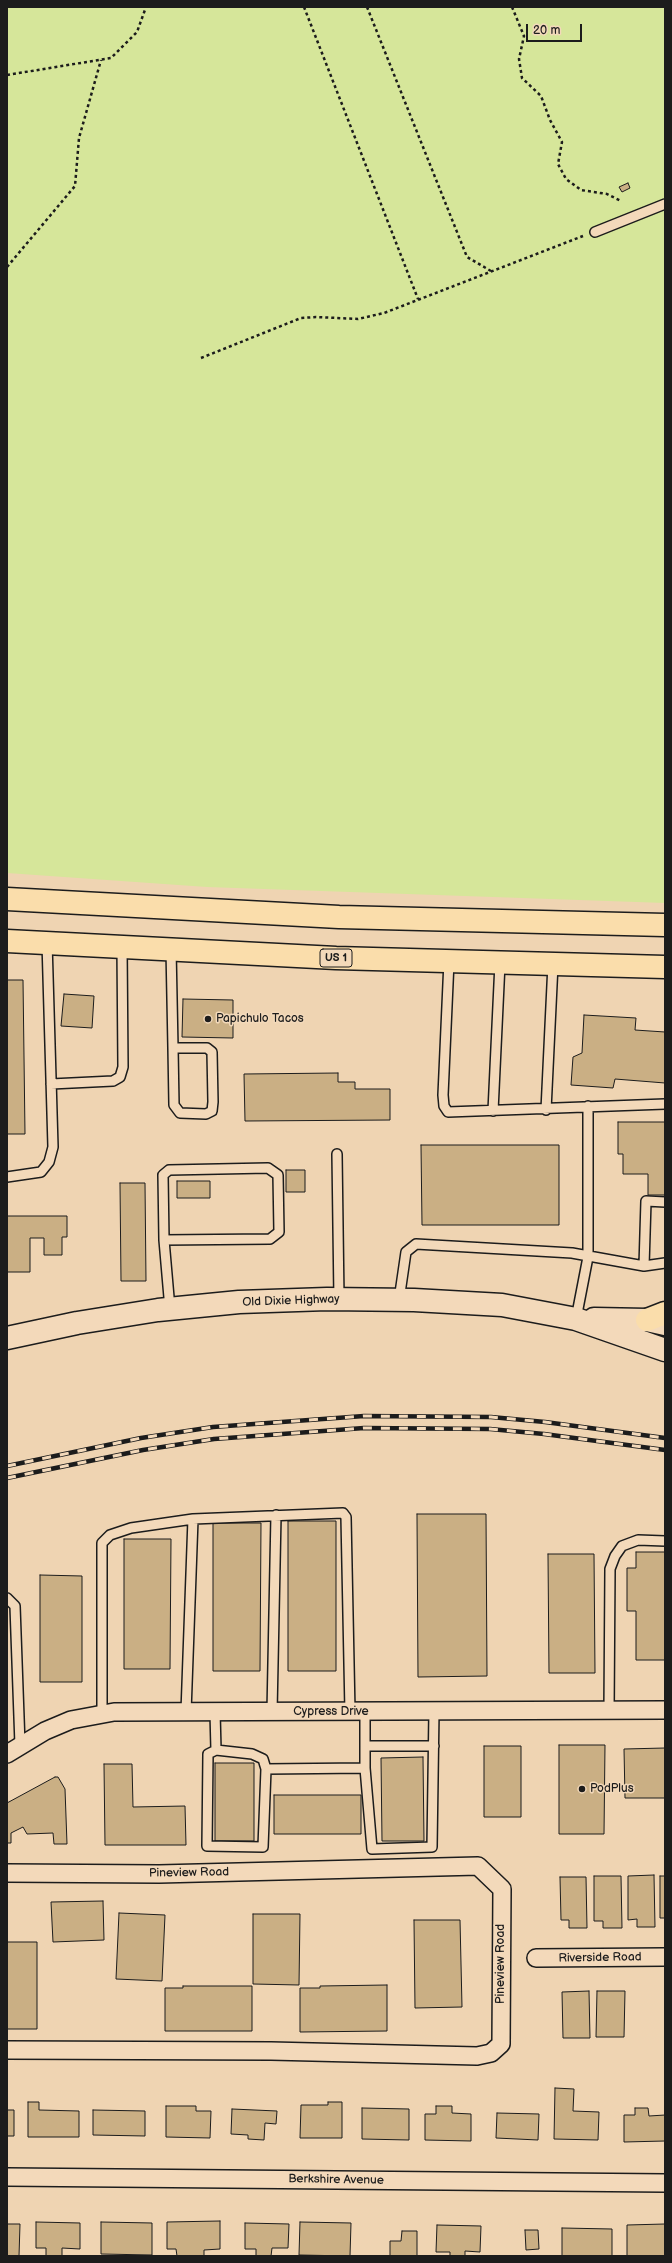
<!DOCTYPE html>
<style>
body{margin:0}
#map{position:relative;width:672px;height:2263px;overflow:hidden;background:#efd4b2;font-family:"Balsamiq Sans",sans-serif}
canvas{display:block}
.frame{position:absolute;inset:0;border:8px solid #1c1c1c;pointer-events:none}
.scale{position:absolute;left:526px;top:24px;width:56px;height:18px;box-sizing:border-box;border:2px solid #1c1c1c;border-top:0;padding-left:5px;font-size:12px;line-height:14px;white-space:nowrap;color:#1c1c1c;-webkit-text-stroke:3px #f3d9ba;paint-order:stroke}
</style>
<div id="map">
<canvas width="672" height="2263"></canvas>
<div class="frame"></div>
<div class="scale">20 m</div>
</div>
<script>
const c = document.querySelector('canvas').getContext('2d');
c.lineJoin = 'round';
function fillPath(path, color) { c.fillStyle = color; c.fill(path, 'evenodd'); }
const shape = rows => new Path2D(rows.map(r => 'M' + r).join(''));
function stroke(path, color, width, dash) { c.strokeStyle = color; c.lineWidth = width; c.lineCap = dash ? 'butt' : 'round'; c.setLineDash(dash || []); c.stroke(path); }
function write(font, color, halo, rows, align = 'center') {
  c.font = font + ' "Balsamiq Sans",sans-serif'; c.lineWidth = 3; c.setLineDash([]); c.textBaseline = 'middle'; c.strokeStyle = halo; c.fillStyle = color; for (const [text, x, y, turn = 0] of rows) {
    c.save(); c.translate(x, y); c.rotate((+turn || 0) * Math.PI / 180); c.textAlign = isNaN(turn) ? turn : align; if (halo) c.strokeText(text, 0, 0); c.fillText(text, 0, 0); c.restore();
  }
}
fillPath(shape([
 [7,7,665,7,665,903,207,887,7,873]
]), '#d6e69a');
const building = shape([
 [628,183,630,188,622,192,619,187,628,183],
 [7,980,23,980,25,1134,7,1134,7,980],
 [64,994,94,996,92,1028,61,1026,64,994],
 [183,999,233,1000,233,1038,182,1037,183,999],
 [584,1015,636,1018,635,1030,665,1032,665,1083,615,1079,613,1088,571,1085,573,1057,582,1053,584,1015],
 [338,1073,338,1082,355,1082,355,1089,390,1089,390,1120,245,1121,244,1074,338,1073],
 [618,1122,665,1122,665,1195,648,1195,648,1174,623,1174,623,1154,618,1154,618,1122],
 [421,1145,559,1145,559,1225,422,1225,421,1145],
 [286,1170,305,1170,305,1192,286,1192,286,1170],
 [177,1181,210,1181,210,1198,177,1198,177,1181],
 [120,1183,145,1183,146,1281,121,1281,120,1183],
 [7,1216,67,1216,67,1237,62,1237,62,1255,44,1255,44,1238,30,1238,30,1272,7,1272,7,1216],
 [417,1514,486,1514,487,1676,418,1677,417,1514],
 [288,1521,336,1521,336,1671,288,1671,288,1521],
 [213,1523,261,1523,260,1671,213,1671,213,1523],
 [124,1539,171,1539,170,1669,124,1669,124,1539],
 [636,1552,665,1552,665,1660,636,1660,636,1611,627,1611,627,1568,636,1568,636,1552],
 [548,1554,594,1554,595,1673,549,1673,548,1554],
 [40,1575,82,1576,82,1682,40,1682,40,1575],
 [559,1745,605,1745,604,1834,559,1834,559,1745],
 [484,1746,521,1746,521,1817,484,1817,484,1746],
 [665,1748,665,1798,625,1798,624,1749,665,1748],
 [423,1757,424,1841,382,1841,381,1758,423,1757],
 [215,1763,254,1763,254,1841,215,1841,215,1763],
 [104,1764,132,1764,133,1807,185,1806,186,1845,105,1845,104,1764],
 [55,1777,58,1777,65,1789,67,1844,54,1844,53,1833,27,1834,23,1827,11,1833,11,1843,7,1843,7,1803,55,1777],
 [274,1795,361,1795,361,1834,274,1834,274,1795],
 [654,1875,655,1927,637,1927,637,1919,628,1920,628,1876,654,1875],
 [594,1876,621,1876,622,1928,603,1928,603,1921,594,1921,594,1876],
 [660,1876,665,1876,665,1918,660,1918,660,1876],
 [560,1877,586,1877,587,1928,569,1928,569,1920,561,1920,560,1877],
 [103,1901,104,1940,53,1942,51,1902,103,1901],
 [119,1913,165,1915,162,1981,116,1979,119,1913],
 [253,1914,300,1914,299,1985,253,1984,253,1914],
 [414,1920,460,1920,462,2007,415,2008,414,1920],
 [7,1942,37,1942,37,2029,7,2029,7,1942],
 [387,1985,387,2031,300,2032,300,1988,320,1988,320,1986,387,1985],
 [183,1986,252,1986,252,2031,165,2031,165,1988,183,1988,183,1986],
 [589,1991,590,2038,563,2038,562,1992,589,1991],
 [597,1991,625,1991,624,2037,596,2037,597,1991],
 [555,2088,574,2089,573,2111,599,2112,598,2140,554,2139,555,2088],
 [28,2102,39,2102,39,2110,79,2111,79,2137,28,2137,28,2102],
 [328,2102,342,2102,342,2138,300,2138,301,2105,328,2105,328,2102],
 [166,2106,196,2106,196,2111,211,2111,210,2138,166,2137,166,2106],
 [436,2106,452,2106,452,2113,471,2114,471,2141,425,2140,425,2114,436,2114,436,2106],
 [362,2108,409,2109,409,2140,362,2139,362,2108],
 [635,2108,648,2108,649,2116,665,2115,665,2141,624,2142,624,2115,635,2115,635,2108],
 [232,2109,277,2111,276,2124,265,2123,264,2140,248,2139,248,2135,231,2134,232,2109],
 [7,2110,14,2110,14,2136,7,2136,7,2110],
 [93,2110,145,2111,145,2136,93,2135,93,2110],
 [497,2113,539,2114,538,2140,496,2138,497,2113],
 [220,2221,220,2249,204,2250,204,2256,177,2256,176,2249,167,2249,167,2222,220,2221],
 [36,2222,80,2223,80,2249,62,2248,62,2256,46,2256,46,2248,36,2248,36,2222],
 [101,2222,152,2223,152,2255,101,2254,101,2222],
 [300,2222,351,2223,350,2256,299,2255,300,2222],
 [245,2223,289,2224,288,2248,272,2248,271,2256,256,2256,256,2249,245,2249,245,2223],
 [7,2224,20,2224,19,2256,7,2256,7,2224],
 [665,2224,665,2256,627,2256,627,2225,665,2224],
 [437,2225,481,2226,480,2252,465,2251,465,2256,450,2256,450,2252,436,2252,437,2225],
 [562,2228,612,2229,612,2256,562,2256,562,2228],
 [525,2230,538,2230,539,2249,526,2250,525,2230],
 [402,2231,417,2231,417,2256,390,2256,390,2241,401,2241,402,2231]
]);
fillPath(building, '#caaf84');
stroke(building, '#1c1c1c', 1);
const lane = shape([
 [595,232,665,204],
 [171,949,173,1048,174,1105,180,1113,206,1114,212,1111,213,1102,212,1052,207,1048,173,1048],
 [449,961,443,1095,444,1106,448,1112,665,1104],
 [51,1084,113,1081,120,1077,123,1067,122,947],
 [546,1110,553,964],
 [493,1111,500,963],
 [337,1154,339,1299],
 [7,1177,41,1172,49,1162,53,1147,47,942],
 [164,1240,270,1239,279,1232,278,1175,268,1168,169,1170,163,1175,164,1240,170,1309],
 [644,1266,646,1201,665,1202],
 [399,1300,406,1252,416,1244,572,1253,644,1266,665,1263],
 [576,1319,588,1257,588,1106],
 [7,1598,15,1606,20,1745],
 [609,1711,610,1569,615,1556,622,1546,638,1540,665,1541],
 [186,1712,193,1519],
 [215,1712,216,1750,208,1754,207,1846,263,1847,266,1769,365,1768,365,1712],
 [272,1712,276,1515],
 [102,1714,102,1543,110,1535,131,1528,193,1519,343,1513,346,1517,350,1712],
 [365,1746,434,1746],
 [216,1750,252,1754,263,1759,266,1769],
 [365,1768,372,1849,432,1847,434,1711]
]);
const street = shape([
 [7,1754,45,1731,71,1720,114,1712,665,1710],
 [7,1873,159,1874,478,1866,502,1889,501,2044,491,2053,477,2056,271,2051,7,2050],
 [536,1958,665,1957],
 [7,2177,665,2183]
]);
const secondary = shape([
 [594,1319,647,1320,665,1324],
 [7,1338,77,1323,158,1310,239,1302,327,1299,414,1300,502,1305,576,1319,665,1350]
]);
const primary = shape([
 [7,899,339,917,665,925],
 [7,941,336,958,665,967],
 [647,1320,665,1313]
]);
stroke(lane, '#1c1c1c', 12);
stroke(street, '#1c1c1c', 20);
stroke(secondary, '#1c1c1c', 25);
stroke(primary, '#1c1c1c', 25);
stroke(shape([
 [304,7,418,299],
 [367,7,467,257,491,271],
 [512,7,524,36,519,59,522,78,541,96,550,120,562,142,558,164,566,179,581,190,607,194,621,201],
 [7,75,111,58,137,32,146,7],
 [7,267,75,186,79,138,101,60],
 [201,358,301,318,316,317,358,319,384,313,583,236]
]), '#1c1c1c', 2.5, [3, 3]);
stroke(lane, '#f3d9ba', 9);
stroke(street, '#f3d9ba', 17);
stroke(secondary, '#f3d9ba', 22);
stroke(primary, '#faddab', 22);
const rail = shape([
 [7,1466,141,1438,213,1427,364,1416,491,1417,545,1422,665,1438],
 [7,1478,143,1450,214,1439,364,1428,490,1429,544,1434,665,1450]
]);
stroke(rail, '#1c1c1c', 4.5);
stroke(rail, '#f3d9ba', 3, [9]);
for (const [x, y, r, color] of [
 [208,1019,4,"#1c1c1c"],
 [582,1789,4,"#1c1c1c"]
]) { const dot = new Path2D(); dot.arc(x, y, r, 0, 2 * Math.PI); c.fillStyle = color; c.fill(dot); stroke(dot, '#f3d9ba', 1.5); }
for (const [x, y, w] of [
 [336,958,32]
]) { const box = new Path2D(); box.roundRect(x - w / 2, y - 9, w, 18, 3); c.fillStyle = '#f3d9ba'; c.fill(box); stroke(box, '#1c1c1c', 1); }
write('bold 11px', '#1c1c1c', null, [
 ["US 1",336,958]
]);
write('12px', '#1c1c1c', '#f3d9ba', [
 ["Papichulo Tacos",216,1019],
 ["PodPlus",590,1789]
], 'left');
write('12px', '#1c1c1c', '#f3d9ba', [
 ["Old Dixie Highway",291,1301,-2],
 ["Cypress Drive",331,1712],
 ["Pineview Road",189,1873,-1],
 ["Riverside Road",600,1958,-1],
 ["Pineview Road",501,1964,-90],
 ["Berkshire Avenue",336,2180,1]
]);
</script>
